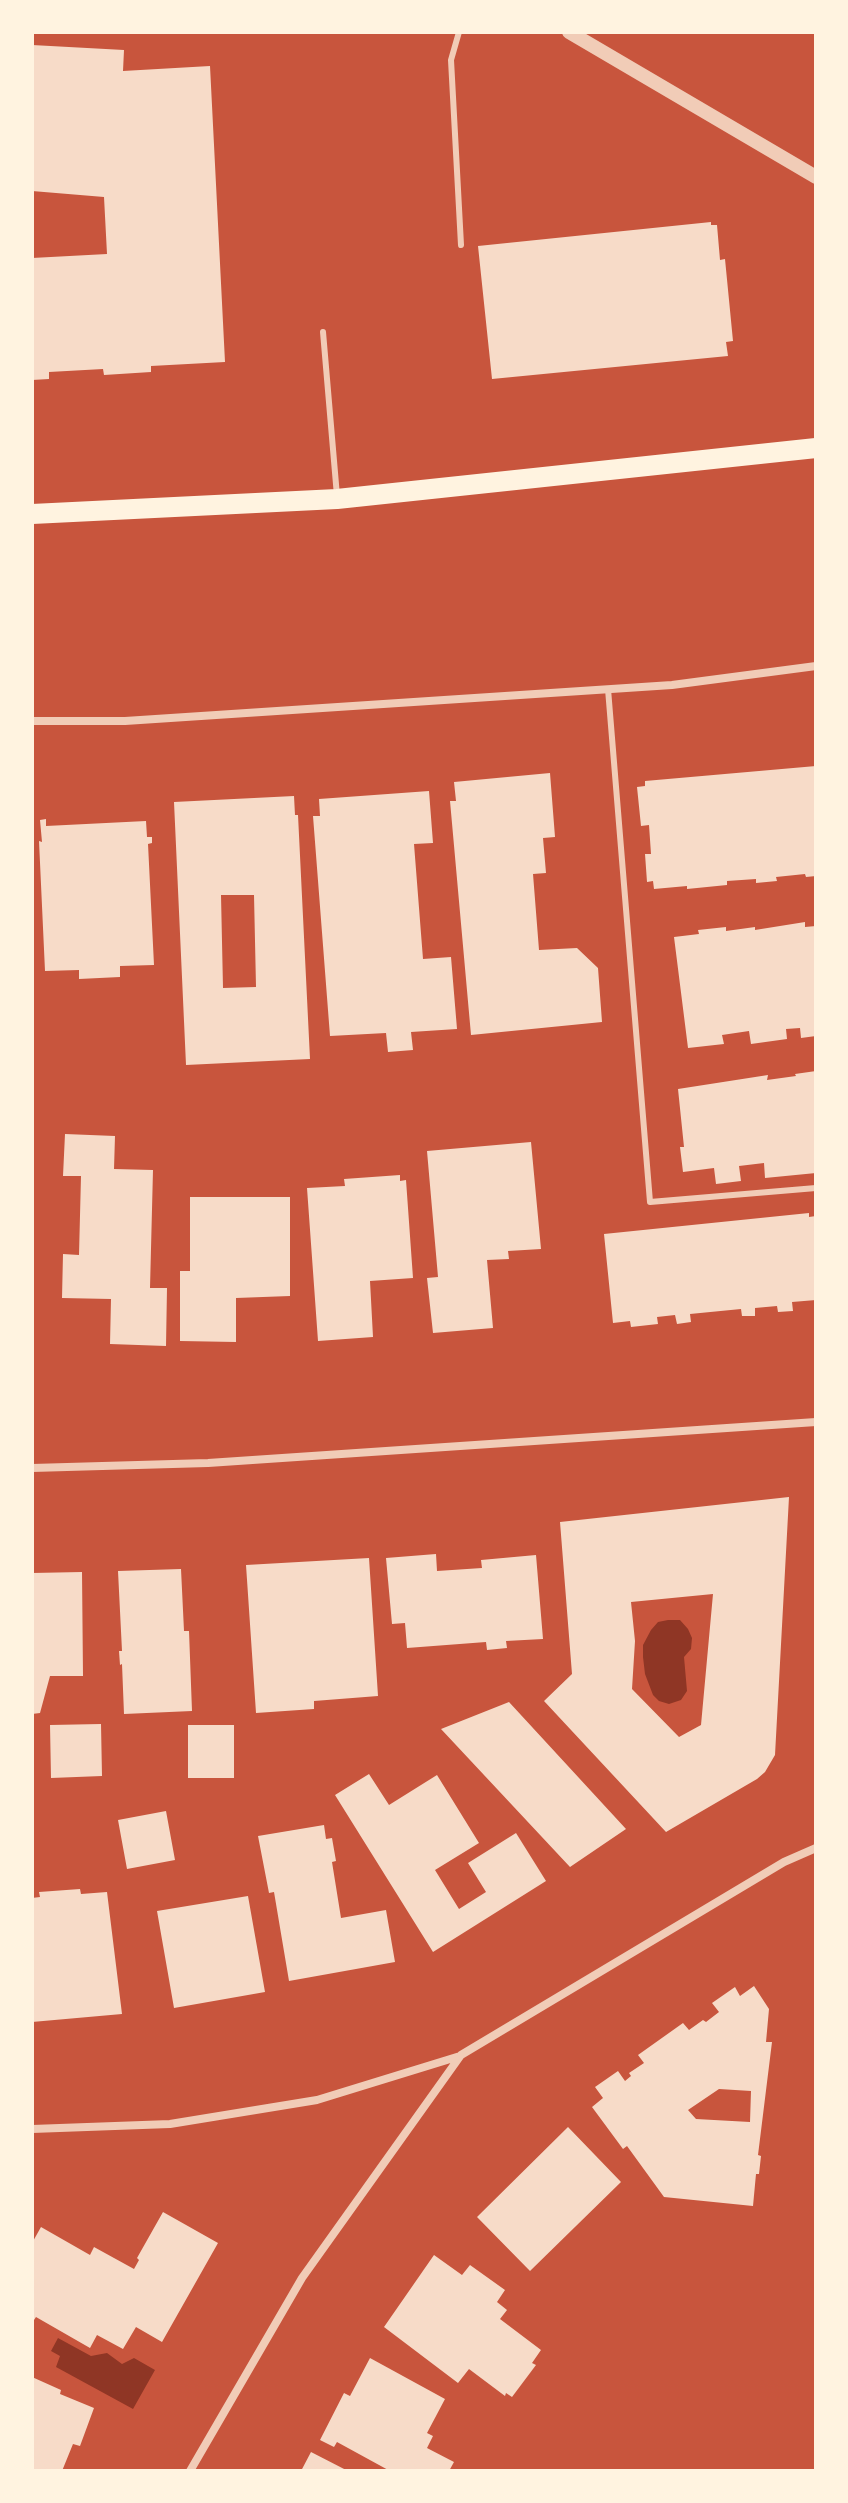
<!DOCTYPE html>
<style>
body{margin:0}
#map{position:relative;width:848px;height:2503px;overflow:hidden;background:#c8553d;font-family:Figtree,sans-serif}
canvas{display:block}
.frame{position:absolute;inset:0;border:34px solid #fff3e0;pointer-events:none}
</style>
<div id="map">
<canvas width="848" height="2503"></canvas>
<div class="frame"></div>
</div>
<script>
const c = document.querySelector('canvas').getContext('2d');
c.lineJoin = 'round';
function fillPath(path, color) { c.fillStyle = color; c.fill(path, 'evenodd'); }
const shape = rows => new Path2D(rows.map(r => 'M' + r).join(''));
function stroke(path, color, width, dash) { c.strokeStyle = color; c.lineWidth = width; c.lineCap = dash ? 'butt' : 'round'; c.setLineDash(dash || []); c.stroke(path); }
fillPath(shape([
 [668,1620,680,1620,688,1629,692,1638,691,1649,684,1657,687,1691,681,1700,669,1704,659,1701,653,1695,645,1674,643,1657,643,1645,651,1630,658,1622],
 [58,2338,91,2356,107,2353,122,2364,134,2358,155,2370,133,2409,56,2367,60,2356,51,2351]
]), '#8f3625');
fillPath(shape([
 [32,45,124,50,123,71,210,66,225,362,151,366,151,372,104,375,103,369,49,372,49,379,32,380,32,258,107,254,104,197,32,191],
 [711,222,711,225,717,225,720,260,725,259,733,341,726,342,728,356,492,379,478,246],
 [816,766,816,876,806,877,805,874,776,877,777,881,756,883,756,879,727,881,727,885,687,889,687,886,654,889,653,881,647,882,645,854,651,854,649,825,641,826,637,787,645,786,645,781],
 [550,773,555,837,543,838,546,873,533,874,539,950,577,948,598,968,602,1022,471,1035,450,801,456,801,454,782],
 [429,791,433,843,414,844,423,959,451,957,457,1029,411,1032,413,1050,388,1052,386,1033,330,1036,313,816,320,816,319,799],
 [294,796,295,815,298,815,310,1059,186,1065,174,802],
 [221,895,254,895,256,987,223,988],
 [46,819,46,826,146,821,147,837,152,837,152,843,148,844,154,965,120,966,120,977,79,979,79,970,45,971,39,841,42,842,40,820],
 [805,922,805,927,816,926,816,1036,801,1038,800,1028,786,1029,787,1039,751,1044,749,1031,722,1035,724,1044,688,1048,674,937,699,934,698,930,726,927,726,931,755,927,755,930],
 [816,1071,816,1173,765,1178,764,1163,739,1166,741,1181,716,1184,714,1168,683,1172,680,1147,684,1147,678,1089,768,1075,767,1080,796,1076,795,1074],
 [65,1134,115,1136,114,1169,153,1170,150,1288,167,1288,166,1346,110,1344,111,1299,62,1298,63,1254,79,1255,81,1176,63,1176],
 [531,1142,541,1249,508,1251,509,1259,487,1260,493,1328,433,1333,427,1278,438,1277,427,1151],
 [400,1175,400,1181,406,1180,413,1278,370,1281,373,1337,318,1341,307,1188,345,1186,344,1179],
 [190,1197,290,1197,290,1296,236,1298,236,1342,180,1341,180,1271,190,1271],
 [809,1213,809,1217,816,1216,816,1300,792,1302,793,1311,778,1312,777,1306,755,1308,755,1316,742,1316,741,1309,690,1314,691,1322,677,1324,675,1315,657,1317,658,1324,631,1327,630,1321,613,1323,604,1234],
 [789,1497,775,1755,765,1772,757,1779,666,1832,544,1701,572,1674,560,1522],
 [713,1594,701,1725,679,1737,632,1689,635,1641,631,1602],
 [436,1554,437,1571,482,1568,481,1560,536,1555,543,1639,506,1641,507,1648,487,1650,486,1642,407,1648,405,1623,392,1624,386,1558],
 [369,1558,378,1696,314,1701,314,1709,256,1713,246,1565],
 [181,1569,184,1631,189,1631,192,1711,124,1714,122,1664,120,1665,119,1651,122,1651,118,1571],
 [82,1572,83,1676,50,1676,40,1713,32,1714,32,1573],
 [509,1702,626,1829,570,1867,441,1729],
 [101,1724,102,1776,51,1778,50,1725],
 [188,1725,234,1725,234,1778,188,1778],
 [369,1774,389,1805,437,1775,479,1843,435,1870,459,1909,486,1892,468,1863,516,1833,546,1881,433,1952,335,1795],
 [166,1811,175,1860,127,1869,118,1820],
 [324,1825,326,1839,332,1838,336,1861,332,1862,341,1918,386,1910,395,1962,289,1981,274,1892,269,1893,258,1836],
 [80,1889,81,1894,107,1892,122,2014,32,2022,32,1898,40,1897,39,1892],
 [248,1896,265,1992,174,2008,157,1911],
 [754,1986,769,2009,766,2042,772,2042,758,2155,761,2156,759,2174,756,2174,753,2206,664,2197,627,2146,623,2149,592,2107,603,2098,595,2087,618,2071,625,2081,631,2076,629,2073,644,2063,638,2055,683,2023,689,2030,703,2020,706,2022,719,2012,712,2003,735,1987,740,1996],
 [719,2089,751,2091,750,2122,696,2119,688,2110],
 [568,2127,621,2182,530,2271,477,2217],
 [163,2212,218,2243,162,2342,136,2327,123,2349,97,2335,90,2348,36,2317,32,2323,32,2243,41,2227,90,2255,94,2247,134,2269,139,2260,137,2258],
 [434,2255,462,2275,470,2265,505,2290,497,2302,507,2310,500,2319,541,2350,532,2363,536,2365,512,2397,506,2393,505,2396,469,2369,458,2383,384,2327],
 [370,2358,445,2399,427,2433,433,2436,427,2448,454,2462,449,2471,390,2471,337,2442,334,2447,320,2440,344,2393,350,2396],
 [32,2377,61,2390,60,2394,94,2408,80,2446,73,2444,62,2471,32,2471],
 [311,2452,348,2471,301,2471]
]), '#f7dbc8');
stroke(shape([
 [459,32,451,60,461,245],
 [323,332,337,496],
 [608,689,650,1202,816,1188]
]), '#f1ccb7', 6);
stroke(shape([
 [32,721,125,721,672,685,816,666],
 [32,1468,208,1463,816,1422],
 [32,2129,170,2124,317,2100,460,2056],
 [190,2471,302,2278,461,2055,784,1862,816,1848]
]), '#f1ccb7', 8);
stroke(shape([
 [569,32,816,177]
]), '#f1ccb7', 14);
stroke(shape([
 [32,514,337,499,816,448]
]), '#fff3e0', 20);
</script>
